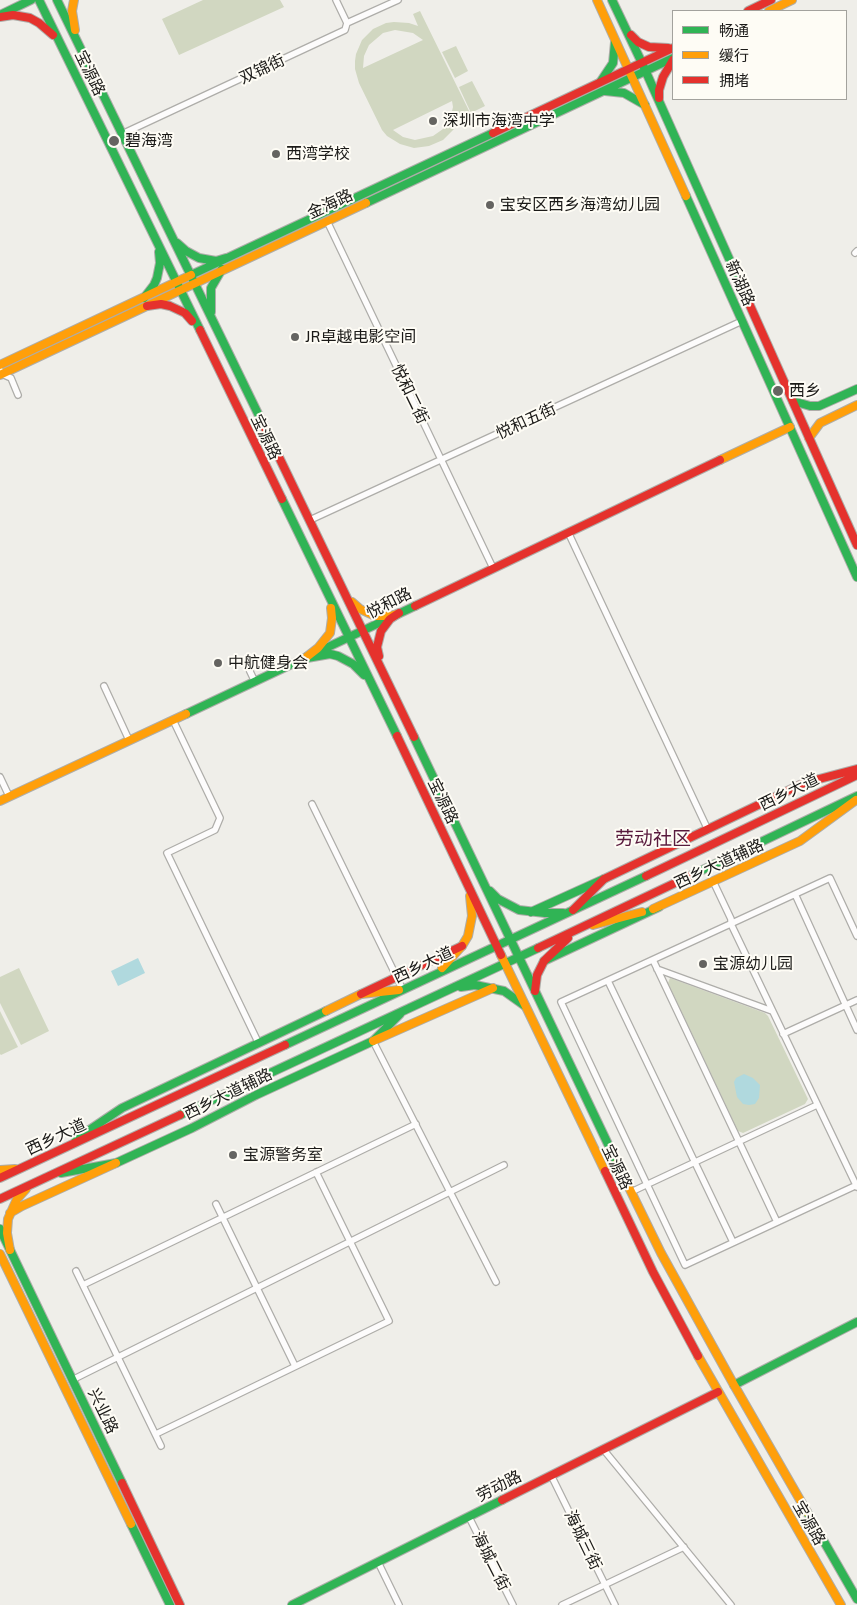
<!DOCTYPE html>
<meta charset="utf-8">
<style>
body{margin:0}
#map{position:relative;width:857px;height:1605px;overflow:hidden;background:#efeee9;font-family:"Exo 2","Noto Sans SC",sans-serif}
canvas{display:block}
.legend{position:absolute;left:672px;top:10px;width:175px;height:90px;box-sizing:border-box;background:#fefcf5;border:1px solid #a3a29d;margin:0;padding:6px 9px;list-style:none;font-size:15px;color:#1b1a18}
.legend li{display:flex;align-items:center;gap:10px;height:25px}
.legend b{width:25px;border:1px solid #a3a29d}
</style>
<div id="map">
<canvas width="857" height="1605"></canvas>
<ul class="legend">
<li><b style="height:6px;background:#30b455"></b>畅通</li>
<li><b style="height:6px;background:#ff9f0a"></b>缓行</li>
<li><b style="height:6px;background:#e5322d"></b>拥堵</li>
</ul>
</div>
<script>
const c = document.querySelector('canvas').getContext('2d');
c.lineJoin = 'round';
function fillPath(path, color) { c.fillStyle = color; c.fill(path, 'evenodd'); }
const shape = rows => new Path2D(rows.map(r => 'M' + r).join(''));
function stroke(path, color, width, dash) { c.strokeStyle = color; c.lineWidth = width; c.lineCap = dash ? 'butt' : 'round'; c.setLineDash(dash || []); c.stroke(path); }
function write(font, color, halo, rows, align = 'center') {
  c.font = font + ' "Exo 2","Noto Sans SC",sans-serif'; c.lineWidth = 4; c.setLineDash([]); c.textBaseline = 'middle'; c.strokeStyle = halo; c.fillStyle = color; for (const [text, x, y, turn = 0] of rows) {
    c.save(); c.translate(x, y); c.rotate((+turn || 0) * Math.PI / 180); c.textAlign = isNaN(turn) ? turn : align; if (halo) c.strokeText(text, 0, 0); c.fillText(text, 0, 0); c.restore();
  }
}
fillPath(shape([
 [203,0,280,0,284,7,179,55,162,19],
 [420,11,474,121,466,124,460,113,454,129,443,140,429,146,414,148,400,144,387,136,382,130,359,83,355,69,355,61,356,54,362,40,373,29,386,23,394,22,409,23,418,26,413,14],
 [395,30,413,33,423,40,363,68,364,56,369,45,383,33],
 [452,101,453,107,450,119,443,129,433,136,415,140,403,137,393,130],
 [456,46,468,71,455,78,442,52],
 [472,81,485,106,471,113,459,87],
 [19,968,49,1031,21,1045,0,1003,0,977],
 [670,978,765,1013,768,1016,808,1099,805,1104,743,1133,738,1131,668,983],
 [0,1011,18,1047,1,1055,0,1054]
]), '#d1d7c1');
fillPath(shape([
 [138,958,145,973,118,986,111,971],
 [744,1074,753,1078,760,1085,759,1098,755,1104,749,1105,743,1104,737,1097,734,1082,736,1078]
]), '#b0d9de');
const street = shape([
 [336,0,347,23],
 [122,134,345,30,347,23,398,0],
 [327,221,493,568],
 [855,253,857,251],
 [0,370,2,374,11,378,18,395],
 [310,520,742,321],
 [568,532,708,830],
 [246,663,255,682],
 [104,686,129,740],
 [173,720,220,818,215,830,167,853,258,1042],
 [0,777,9,796],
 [312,804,403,990],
 [713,881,731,919,731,924,857,1187],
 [795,894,857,1030],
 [857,936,830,878,561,1002,685,1265,857,1185],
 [653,960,777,1222],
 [657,969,772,1011],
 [608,981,733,1242],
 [783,1034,857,1000],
 [373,1041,496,1282],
 [631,1192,817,1105],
 [216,1204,295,1366],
 [76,1271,161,1446],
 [83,1285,416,1124],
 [72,1380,504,1165],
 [156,1434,389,1321,316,1172],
 [603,1449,731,1605],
 [551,1475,615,1605],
 [469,1517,513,1605],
 [378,1562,399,1605],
 [562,1605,684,1547]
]);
const fast = shape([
 [39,0,200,330],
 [57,0,263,424],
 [612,0,642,63,743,290],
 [0,15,31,0],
 [601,81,613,63,615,42],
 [605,91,624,93,645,105],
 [686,196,857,577],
 [366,203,673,58],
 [177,243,186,251,199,258,216,261,226,258],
 [191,275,493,133],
 [144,298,154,285,157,278,160,263,159,252],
 [211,312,211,288,222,269],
 [793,401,810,406,819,406,857,389],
 [282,499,397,736],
 [307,658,330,654,338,656,353,664,364,675],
 [186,714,415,606],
 [414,737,617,1163],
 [692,875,857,796],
 [490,891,498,899,519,910,545,913,563,913],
 [531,912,604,879],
 [544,961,659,907],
 [461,987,475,985,504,991,525,1006],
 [285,1045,646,876],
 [180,1115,538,948],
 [76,1139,122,1108,326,1011],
 [61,1173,116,1163,192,1128,256,1095,373,1041,400,1014],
 [0,1229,122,1483],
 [734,1385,857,1322],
 [807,1512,857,1599],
 [131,1524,170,1605],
 [292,1605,502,1500]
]);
const slow = shape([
 [74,0,72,11,75,30],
 [597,0,686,196],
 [769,11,792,0],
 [0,365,191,275],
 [0,375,366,203],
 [809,438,820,423,857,405],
 [720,460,790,427],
 [352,602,360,609,375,616,390,616,397,614],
 [304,659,318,648,330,633,332,618,331,608],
 [0,801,186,714],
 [653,909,800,841,856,800],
 [593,925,642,912],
 [501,955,605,1171],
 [442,968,462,946,468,936,472,916,470,896],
 [326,1011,361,994,399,990],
 [373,1041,493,988],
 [617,1163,661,1253,734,1385,807,1512],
 [0,1170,15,1169],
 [10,1213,22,1206,116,1163],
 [10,1250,7,1233,8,1219,17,1199,26,1189],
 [0,1254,131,1524],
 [698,1356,841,1605]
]);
const jam = shape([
 [748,11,771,0],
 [0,17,13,15,30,18,39,23,53,35],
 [631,35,638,42,649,47,668,48],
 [659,98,659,90,663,77,673,60],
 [493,133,673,48],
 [743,290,857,545],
 [147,306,161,304,170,306,185,313,192,321],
 [200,330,282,499],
 [263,424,414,737],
 [415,606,720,460],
 [379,656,377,647,381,631,390,619,399,613],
 [397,736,501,955],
 [646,876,857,775],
 [573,910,604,879,804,783,857,769],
 [538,948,692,875],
 [535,991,537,975,544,961,568,938],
 [361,994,462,946],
 [605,1171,653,1272,698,1356],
 [0,1178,285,1045],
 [0,1199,180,1115],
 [122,1483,180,1605],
 [502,1500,718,1392]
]);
stroke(street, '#aeada9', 8);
stroke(fast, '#aeada9', 10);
stroke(slow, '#aeada9', 10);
stroke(jam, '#aeada9', 10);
stroke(street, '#fdfcfc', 5.5);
stroke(fast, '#30b455', 8);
stroke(slow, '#ff9f0a', 8);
stroke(jam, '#e5322d', 8);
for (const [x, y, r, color] of [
 [433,121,5,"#656461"],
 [114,141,6,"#656461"],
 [276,154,5,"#656461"],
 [490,205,5,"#656461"],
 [295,337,5,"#656461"],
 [778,391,6,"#656461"],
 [218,663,5,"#656461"],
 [703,964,5,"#656461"],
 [233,1155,5,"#656461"]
]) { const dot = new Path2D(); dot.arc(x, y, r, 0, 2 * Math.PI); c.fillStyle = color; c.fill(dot); stroke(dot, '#fefcf5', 2); }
write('16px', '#1b1a18', '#fefcf5', [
 ["双锦街",262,69,-25],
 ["宝源路",90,73,64],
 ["金海路",330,204,-25],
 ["新湖路",740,283,66],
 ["悦和二街",410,394,64],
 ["悦和五街",526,421,-25],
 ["宝源路",266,437,64],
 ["悦和路",389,603,-27],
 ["西乡大道",789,792,-26],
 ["宝源路",443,801,64],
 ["西乡大道辅路",719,864,-25],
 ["西乡大道",423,965,-25],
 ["西乡大道辅路",228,1094,-26],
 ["西乡大道",56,1137,-25],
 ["宝源路",617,1167,64],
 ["兴业路",103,1411,64],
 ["劳动路",499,1486,-27],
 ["宝源路",809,1523,60],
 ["海城三街",583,1540,64],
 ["海城二街",491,1561,63]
]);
write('16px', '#1b1a18', '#fefcf5', [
 ["深圳市海湾中学",443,121],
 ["碧海湾",125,141],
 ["西湾学校",286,154],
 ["宝安区西乡海湾幼儿园",500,205],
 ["JR卓越电影空间",305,337],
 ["西乡",789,391],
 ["中航健身会",228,663],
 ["宝源幼儿园",713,964],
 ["宝源警务室",243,1155]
], 'left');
write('19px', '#581a3d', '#fefcf5', [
 ["劳动社区",653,839]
]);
</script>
